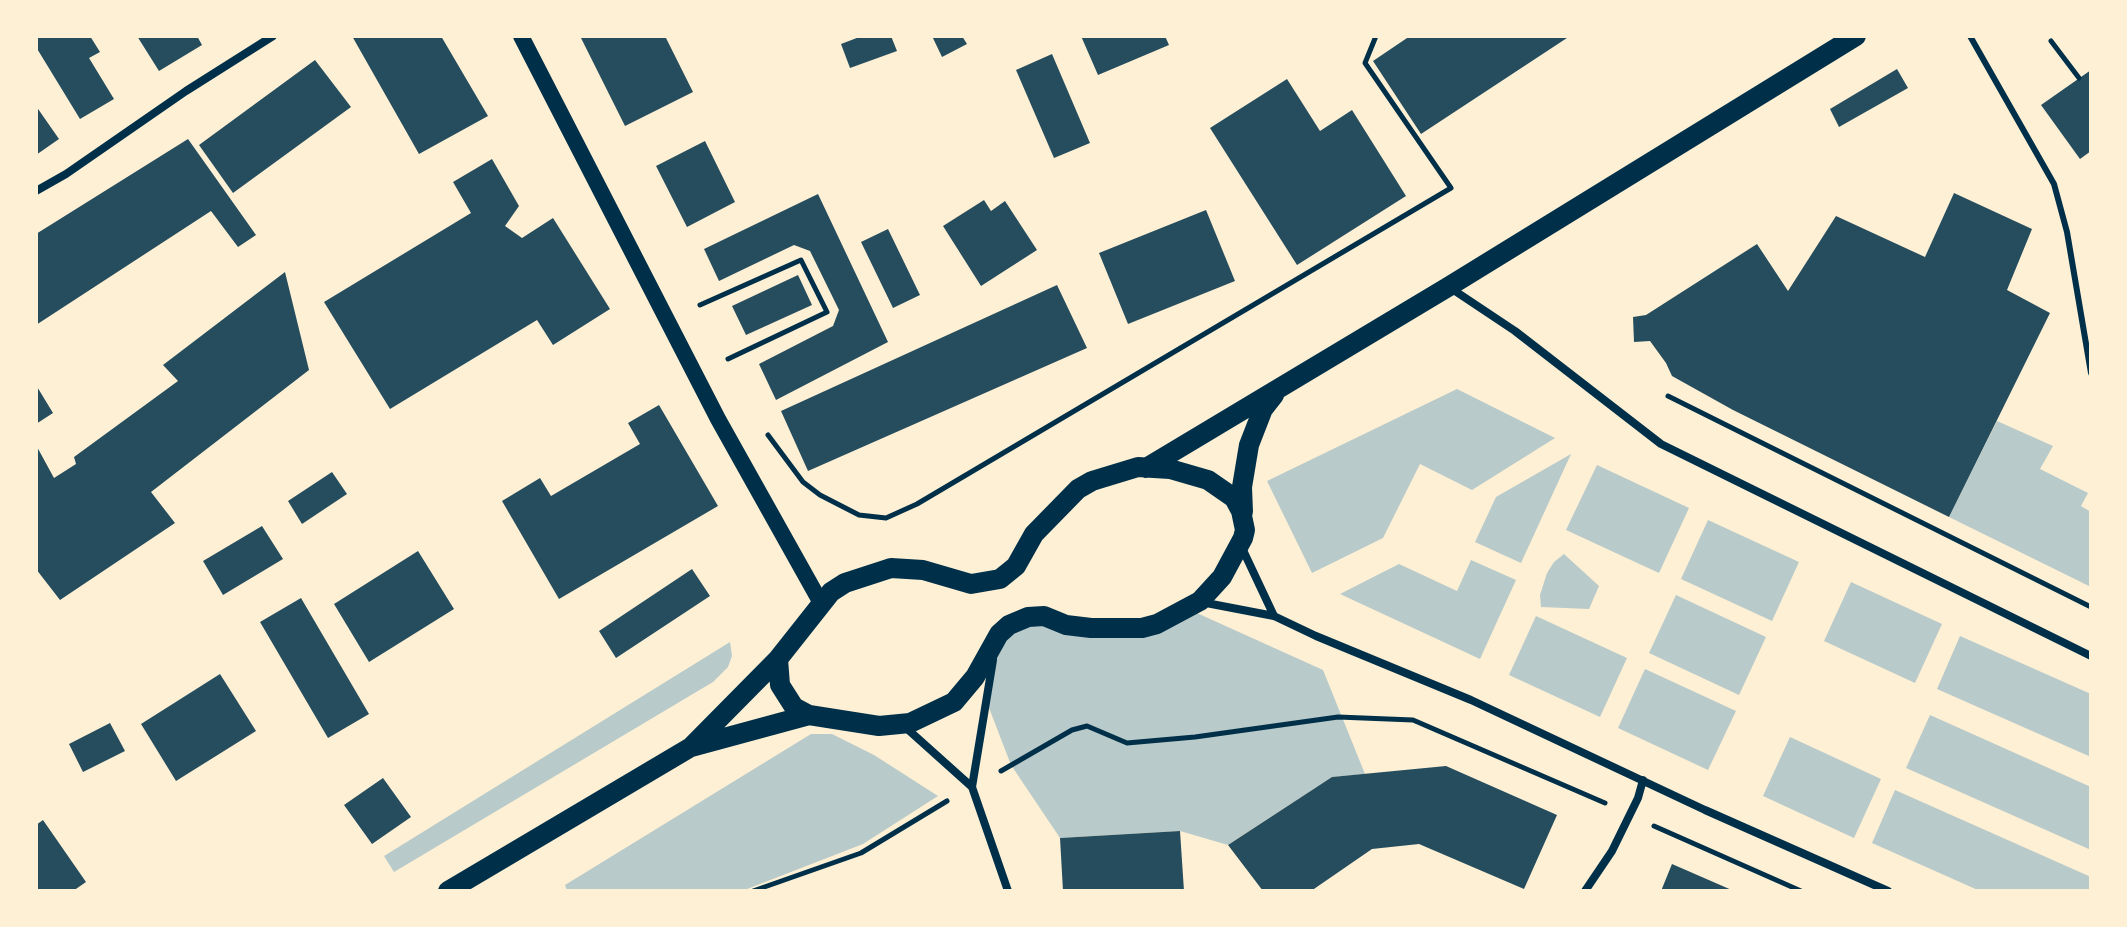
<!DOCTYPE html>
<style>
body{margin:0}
#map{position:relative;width:2127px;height:927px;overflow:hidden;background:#fdf0d5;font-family:"PT Sans",sans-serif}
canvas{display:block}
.frame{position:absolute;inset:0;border:38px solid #fdf0d5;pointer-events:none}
</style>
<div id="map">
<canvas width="2127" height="927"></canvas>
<div class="frame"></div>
</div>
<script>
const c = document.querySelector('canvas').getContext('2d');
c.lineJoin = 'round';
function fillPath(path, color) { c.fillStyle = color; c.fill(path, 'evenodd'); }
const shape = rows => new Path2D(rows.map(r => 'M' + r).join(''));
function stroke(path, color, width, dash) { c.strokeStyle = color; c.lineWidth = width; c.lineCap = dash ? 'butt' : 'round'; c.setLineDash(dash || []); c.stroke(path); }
fillPath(shape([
 [1457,389,1555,438,1472,490,1420,464,1383,538,1312,573,1267,481],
 [1997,421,2053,446,2040,469,2088,493,2081,506,2091,512,2091,587,1949,517],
 [1571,454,1521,563,1475,542,1496,497],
 [1597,465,1689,508,1659,573,1566,530],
 [1708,520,1799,562,1772,621,1681,579],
 [1564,554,1599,586,1589,609,1541,607,1540,595,1547,573,1554,562],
 [1471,560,1516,580,1480,659,1340,594,1399,564,1457,591],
 [1851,582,1942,624,1915,683,1824,641],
 [1676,595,1766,637,1739,695,1649,653],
 [1188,609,1323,670,1365,774,1332,777,1228,845,1180,831,1060,838,1011,765,986,700,996,638,1020,619,1106,629],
 [1536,616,1627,658,1600,717,1509,675],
 [1960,636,2091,694,2091,757,1937,689],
 [730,642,732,656,728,667,713,682,394,872,384,856],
 [1645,669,1736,711,1708,770,1618,728],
 [1930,715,2091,787,2091,850,1906,768],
 [811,734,832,734,874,755,938,796,863,844,742,891,567,891,565,885],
 [1790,737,1881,779,1854,838,1763,796],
 [1895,790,2091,877,2091,891,1980,891,1872,843]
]), '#b9caca');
fillPath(shape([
 [36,36,90,36,100,52,89,58,114,99,80,119,36,47],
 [137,36,197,36,202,45,159,71],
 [352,36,441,36,488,116,419,154],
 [580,36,665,36,693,92,625,126],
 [862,36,891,36,897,51,850,68,841,44],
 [932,36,962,36,967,44,942,57],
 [1081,36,1165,36,1169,45,1098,75],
 [1410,36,1570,36,1421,134,1373,61],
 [1052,54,1090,143,1054,158,1016,70],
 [315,60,351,107,233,193,199,145],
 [1897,69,1908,88,1839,127,1830,109],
 [2091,70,2091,151,2080,159,2041,105],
 [1287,79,1320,131,1352,110,1406,196,1297,265,1210,128],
 [36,106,59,139,36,155],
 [188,139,256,235,238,247,211,211,36,325,36,234],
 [705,141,735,202,687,227,656,166],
 [492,159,519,206,505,226,522,238,553,218,610,309,553,345,537,320,390,409,324,302,471,213,453,182],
 [1954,193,2032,229,2007,290,2050,313,1949,517,1733,410,1672,376,1666,363,1650,341,1634,342,1633,317,1646,315,1757,244,1788,291,1836,216,1925,257],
 [818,194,888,342,776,400,759,364,833,326,839,310,810,251,794,245,719,281,704,249],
 [984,200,991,211,1005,201,1037,250,981,286,943,226],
 [1206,210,1235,281,1128,324,1099,253],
 [888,229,920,295,893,308,861,242],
 [285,272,309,370,151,492,175,523,60,600,36,569,36,445,54,478,76,464,74,457,178,381,163,365],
 [798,275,812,305,746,335,732,306],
 [1057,285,1087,348,808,471,781,411],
 [36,385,53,413,36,424],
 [659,405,718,506,559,599,502,501,540,478,551,496,640,444,628,423],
 [332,472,347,494,302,524,288,501],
 [262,526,283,559,223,595,203,561],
 [418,551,454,609,369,662,334,604],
 [692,569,710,596,616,658,599,631],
 [301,598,369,714,328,738,260,622],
 [220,674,256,731,176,781,141,724],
 [110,723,125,751,83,772,69,744],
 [1446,766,1557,815,1524,889,1419,844,1372,849,1311,891,1263,891,1228,845,1332,777],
 [383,778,411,817,372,844,344,805],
 [43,820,86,882,73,891,36,891,36,825],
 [1180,831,1184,891,1063,891,1060,838],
 [1672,864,1734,891,1661,891]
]), '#264d5e');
stroke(shape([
 [2051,41,2079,78],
 [700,305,801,260,827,312,728,359],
 [1668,396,2091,607],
 [768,435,803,482,820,495,859,515,886,518,917,504,1451,188,1365,63,1376,36],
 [1001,771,1072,730,1087,726,1127,743,1195,737,1338,717,1413,720,1605,803],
 [1654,826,1801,891],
 [753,891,861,853,947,801]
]), '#003049', 5);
stroke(shape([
 [1970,36,2054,184,2067,232,2091,373]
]), '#003049', 6);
stroke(shape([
 [36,191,66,174,186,91,273,36],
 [1449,287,1515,331,1661,444,2091,656],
 [1242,548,1274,616],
 [1201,602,1274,616,1316,636,1471,700,1705,810,1888,891],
 [993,660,972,787,1008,891],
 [904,726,972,787],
 [1585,891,1612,851,1638,798,1643,780]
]), '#003049', 8);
stroke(shape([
 [521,36,718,419,821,603]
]), '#003049', 16);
stroke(shape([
 [1146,468,1448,287,1856,36],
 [1243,512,1242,487,1249,445,1263,409,1274,395],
 [778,659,780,685,794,707,809,715],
 [448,891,691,747,778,659,831,592,845,583,891,568,923,570,971,584,1000,579,1016,566,1034,534,1078,489,1092,481,1138,467,1170,469,1208,480,1234,498,1241,511,1245,530,1243,538,1222,577,1200,601,1157,624,1142,628,1091,628,1066,625,1044,616,1028,617,1009,625,999,634,975,677,954,702,910,723,879,726,809,715,691,747]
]), '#003049', 20);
</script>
